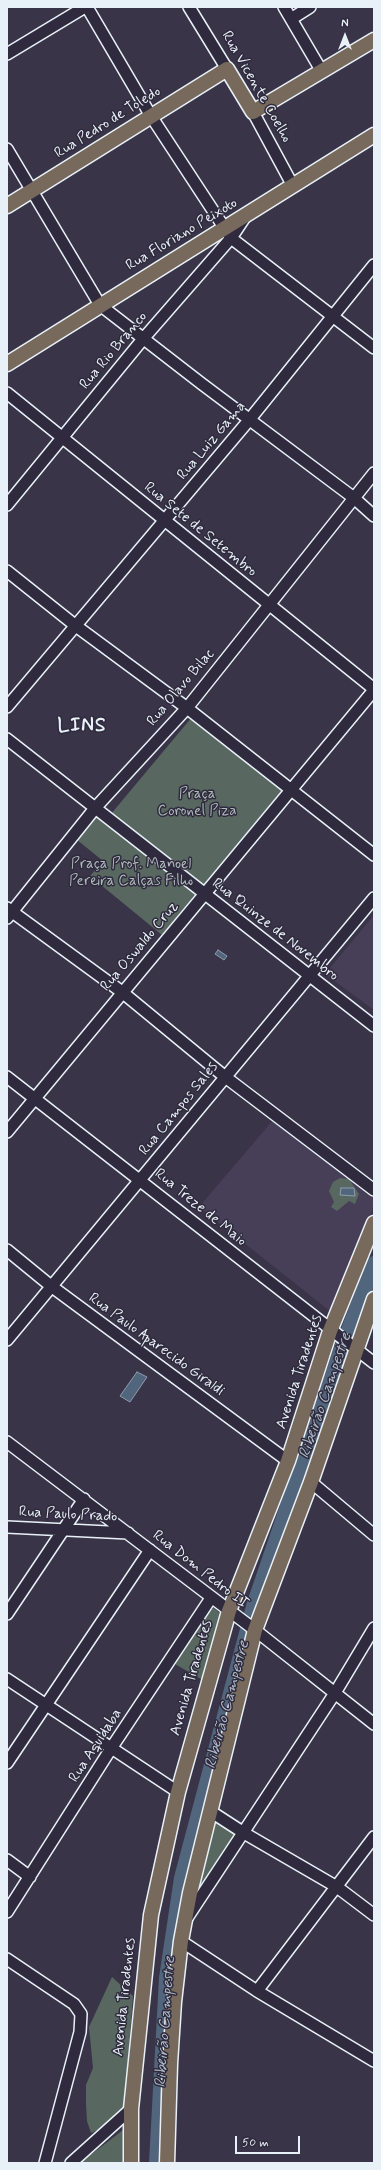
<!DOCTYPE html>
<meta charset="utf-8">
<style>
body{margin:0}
#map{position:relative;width:381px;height:2170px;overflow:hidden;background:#3a3449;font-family:Mynerve,sans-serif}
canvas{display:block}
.frame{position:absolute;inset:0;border:8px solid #e8f1f8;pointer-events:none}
.north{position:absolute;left:325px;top:16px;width:40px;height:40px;-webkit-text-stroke:3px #2f2a3d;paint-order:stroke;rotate:0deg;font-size:11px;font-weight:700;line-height:16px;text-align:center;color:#e8f1f8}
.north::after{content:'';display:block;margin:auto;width:14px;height:18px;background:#e8f1f8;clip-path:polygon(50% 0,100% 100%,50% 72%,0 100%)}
.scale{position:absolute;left:235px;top:2136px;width:65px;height:18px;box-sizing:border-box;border:2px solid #e8f1f8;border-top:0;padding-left:5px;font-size:12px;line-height:14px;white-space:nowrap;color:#e8f1f8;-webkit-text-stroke:3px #2f2a3d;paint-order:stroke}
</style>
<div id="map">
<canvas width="381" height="2170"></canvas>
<div class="frame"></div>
<div class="north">N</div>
<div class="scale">50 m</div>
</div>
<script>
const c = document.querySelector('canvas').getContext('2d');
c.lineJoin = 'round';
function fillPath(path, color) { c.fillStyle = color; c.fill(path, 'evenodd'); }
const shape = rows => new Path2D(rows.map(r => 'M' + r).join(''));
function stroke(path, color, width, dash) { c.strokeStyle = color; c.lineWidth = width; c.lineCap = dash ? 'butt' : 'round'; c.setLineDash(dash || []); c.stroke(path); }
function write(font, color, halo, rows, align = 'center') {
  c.font = font + ' Mynerve,sans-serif'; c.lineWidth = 3; c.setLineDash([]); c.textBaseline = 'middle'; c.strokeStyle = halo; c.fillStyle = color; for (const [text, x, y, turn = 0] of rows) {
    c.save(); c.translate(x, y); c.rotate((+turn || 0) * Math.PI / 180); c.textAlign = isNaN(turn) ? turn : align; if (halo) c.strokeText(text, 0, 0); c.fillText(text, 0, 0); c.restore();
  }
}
fillPath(shape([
 [374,915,374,1010,325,974],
 [274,1119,374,1198,373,1208,331,1312,199,1207]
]), '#473f57');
fillPath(shape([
 [192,717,284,791,204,890,111,814],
 [100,811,196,893,162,935,90,876,103,861,76,839],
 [340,1178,349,1179,359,1194,355,1204,349,1201,337,1211,331,1207,334,1202,329,1191,333,1182],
 [214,1608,222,1615,203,1679,201,1679,175,1664,209,1610],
 [213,1819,235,1833,199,1893,201,1878],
 [112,1977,133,1996,124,2109,103,2128,91,2133,87,2121,86,2104,86,2085,93,2068,89,2027],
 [123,2130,124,2163,80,2163]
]), '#586860');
const water = shape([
 [218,950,227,956,224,960,215,954,218,950],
 [341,1188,354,1188,355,1196,340,1195,341,1188],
 [137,1372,147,1377,130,1402,120,1396,137,1372]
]);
fillPath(water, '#51657c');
stroke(water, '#8d9dae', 1);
stroke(shape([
 [157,2163,167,1978,182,1878,255,1603,340,1354,374,1264]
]), '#51657c', 16);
const minor = shape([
 [87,7,151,116,231,238,374,348],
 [189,7,227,69],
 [284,7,321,70],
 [291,19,310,7],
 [7,54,85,7],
 [253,112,293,186],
 [7,149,100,305,202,384,354,498,374,516],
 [7,393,374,689],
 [7,505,143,339,231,238,245,217],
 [7,571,76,626,187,708,374,855],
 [7,707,250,419,374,265],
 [7,739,374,1026],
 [7,908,122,992,224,1076,374,1190],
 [7,918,96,807,187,708,374,473],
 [7,1077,374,1363],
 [7,1132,374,690],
 [7,1250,51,1286,288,1461],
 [7,1340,374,898],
 [7,1442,255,1630,374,1724],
 [311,1482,374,1535],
 [7,1527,128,1533],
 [7,1614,84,1499],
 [7,1679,178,1792],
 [7,1763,150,1550],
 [210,1811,244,1833,337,1887,374,1915],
 [7,1860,30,1877],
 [7,1912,112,1747,211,1598],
 [187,1918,335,1693,374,1628],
 [181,1941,257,1991,374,2061],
 [7,1959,74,2004,81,2014,80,2032,45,2163],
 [257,1991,374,1837],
 [71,2163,131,2109]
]);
const major = shape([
 [7,206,227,69,253,112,374,40],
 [7,364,374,135],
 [131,2163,131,2109,151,1915,178,1792,229,1611,288,1461,330,1331,374,1223],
 [167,2163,170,2064,174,2002,181,1941,190,1893,255,1630,311,1482,374,1299]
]);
stroke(minor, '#e8f1f8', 14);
stroke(major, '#e8f1f8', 17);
stroke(minor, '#2f2a3d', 11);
stroke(major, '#77695c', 14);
write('15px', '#e8f1f8', '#2f2a3d', [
 ["Rua Vicente Coelho",256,87,60],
 ["Rua Pedro de Toledo",108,123,-32],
 ["Rua Floriano Peixoto",182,235,-31],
 ["Rua Rio Branco",114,351,-50],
 ["Rua Luiz Gama",212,441,-50],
 ["Rua Sete de Setembro",200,530,39],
 ["Rua Olavo Bilac",181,688,-50],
 ["Rua Quinze de Novembro",275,930,38],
 ["Rua Oswaldo Cruz",140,947,-50],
 ["Rua Campos Sales",179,1109,-51],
 ["Rua Treze de Maio",200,1208,39],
 ["Rua Paulo Aparecido Giraldi",156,1345,36],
 ["Avenida Tiradentes",300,1372,-72],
 ["Rua Paulo Prado",68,1515,3],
 ["Rua Dom Pedro II",200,1570,38],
 ["Avenida Tiradentes",192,1678,-74],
 ["Rua Aquidaba",96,1746,-57],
 ["Avenida Tiradentes",125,1997,-84]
]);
write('15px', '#aebabb', '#2f2a3d', [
 ["Praça",197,795],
 ["Coronel Piza",197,812],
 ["Praça Prof. Manoel",131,865],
 ["Pereira Calças Filho",131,882]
]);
write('italic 16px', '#acb9c6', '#2f2a3d', [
 ["Ribeirão Campestre",326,1396,-71],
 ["Ribeirão Campestre",228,1705,-75],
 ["Ribeirão Campestre",166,2022,-86]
]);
c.letterSpacing = '1px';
write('bold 19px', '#e8f1f8', '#2f2a3d', [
 ["LINS",82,727]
]);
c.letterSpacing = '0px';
</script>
